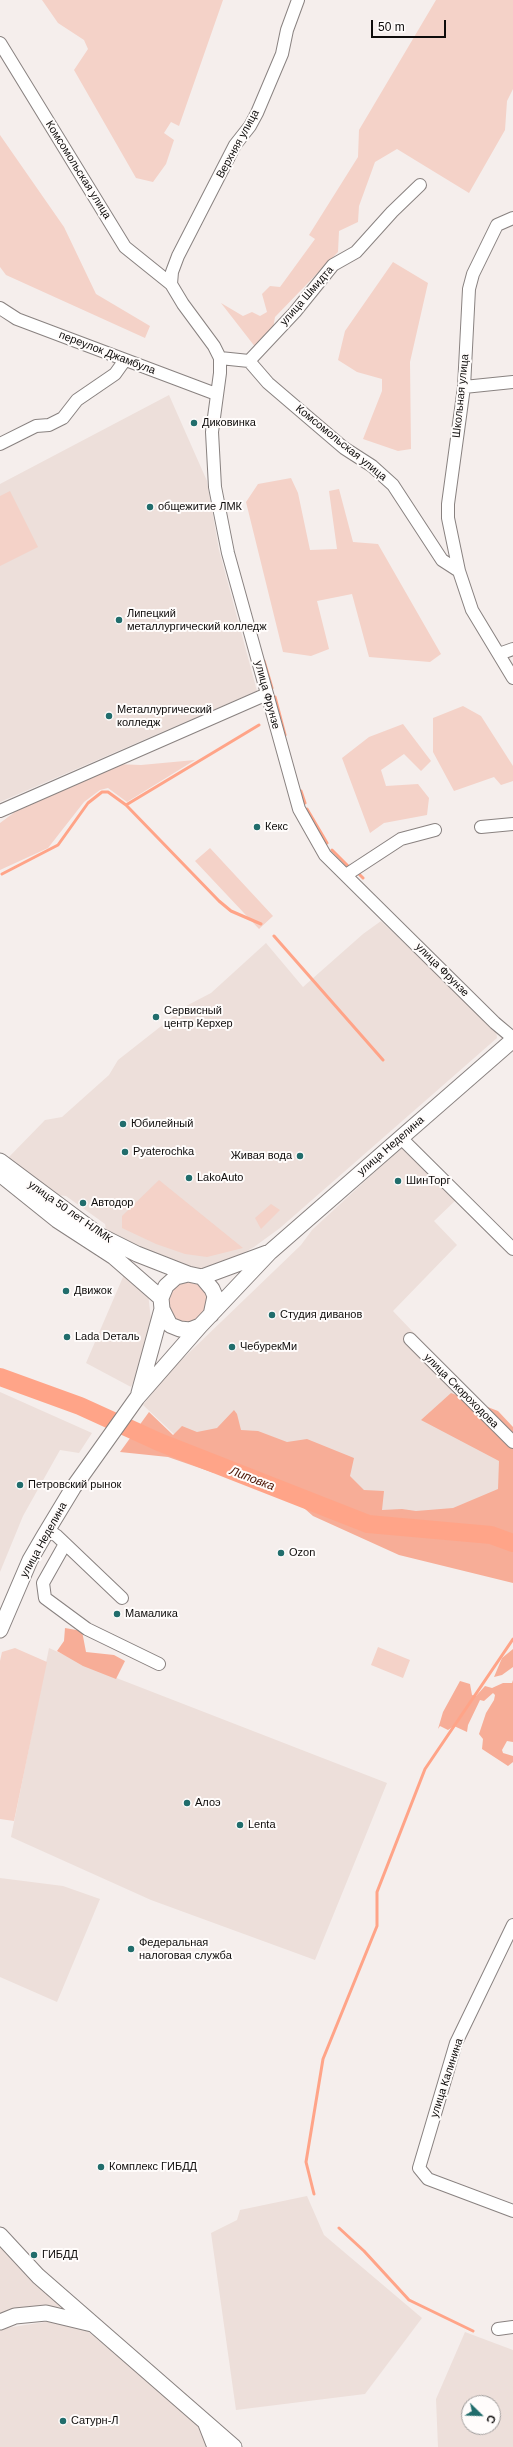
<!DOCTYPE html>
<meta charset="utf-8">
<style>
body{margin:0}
#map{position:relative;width:513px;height:2447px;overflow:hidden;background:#f5eeec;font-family:Arial,sans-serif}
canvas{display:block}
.north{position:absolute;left:461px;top:2395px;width:40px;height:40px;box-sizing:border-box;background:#fffcfb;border:1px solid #9f9c9b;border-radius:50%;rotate:113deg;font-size:11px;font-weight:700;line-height:16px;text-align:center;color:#0e0c0b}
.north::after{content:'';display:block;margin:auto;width:14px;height:18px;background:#216d6c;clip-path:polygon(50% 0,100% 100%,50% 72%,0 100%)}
.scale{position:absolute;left:371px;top:20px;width:75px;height:18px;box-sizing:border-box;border:2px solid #0e0c0b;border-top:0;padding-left:5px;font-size:12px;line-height:14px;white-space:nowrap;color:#0e0c0b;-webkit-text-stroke:3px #fffcfb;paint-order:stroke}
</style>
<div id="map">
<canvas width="513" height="2447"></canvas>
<div class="north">С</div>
<div class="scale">50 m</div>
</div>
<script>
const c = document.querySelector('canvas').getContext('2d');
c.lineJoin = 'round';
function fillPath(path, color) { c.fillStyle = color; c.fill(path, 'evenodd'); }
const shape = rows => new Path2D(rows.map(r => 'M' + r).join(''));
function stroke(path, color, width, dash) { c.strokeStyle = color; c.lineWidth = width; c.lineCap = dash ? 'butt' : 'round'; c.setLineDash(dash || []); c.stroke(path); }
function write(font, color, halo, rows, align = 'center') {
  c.font = font + ' Arial,sans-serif'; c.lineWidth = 4; c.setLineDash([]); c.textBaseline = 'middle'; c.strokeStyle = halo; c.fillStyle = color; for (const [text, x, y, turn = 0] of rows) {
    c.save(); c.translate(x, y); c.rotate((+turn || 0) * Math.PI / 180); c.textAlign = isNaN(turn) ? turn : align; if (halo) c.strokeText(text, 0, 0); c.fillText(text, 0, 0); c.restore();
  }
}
fillPath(shape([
 [169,395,207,481,219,550,257,691,0,802,0,484],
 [381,921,496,1030,497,1038,280,1228,254,1247,226,1263,202,1269,183,1267,146,1253,106,1230,105,1224,66,1196,57,1195,7,1159,45,1120,62,1117,109,1075,118,1060,188,1005,211,993,266,943,303,987,363,934],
 [404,1145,456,1200,434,1221,457,1245,393,1311,513,1437,513,1483,477,1526,379,1517,177,1437,143,1405,169,1372,301,1245,312,1230],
 [126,1270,148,1293,151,1320,142,1364,131,1387,86,1363],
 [0,1392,92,1433,79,1453,60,1450,23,1516,0,1572],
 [49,1648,119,1679,387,1783,315,1960,151,1900,11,1837],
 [0,1878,63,1886,100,1899,57,2002,0,1977],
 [307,2196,324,2235,422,2318,365,2394,236,2410,211,2233,237,2220,240,2210],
 [0,2243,23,2272,65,2307,6,2311,0,2313],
 [51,2321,85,2329,203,2427,207,2447,0,2447,0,2329],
 [465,2332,513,2350,513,2447,438,2447,436,2399],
 [469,2403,493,2403,493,2427,469,2427]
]), '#eddfda');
fillPath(shape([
 [42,0,223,0,179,126,171,122,164,133,174,140,166,164,153,182,136,178,74,70,88,49,84,40,58,23],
 [436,0,513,0,513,89,507,101,505,130,469,193,397,149,375,162,359,206,358,222,339,231,338,252,275,317,273,329,256,348,221,303,243,316,252,312,260,316,267,312,262,294,270,286,280,287,315,239,309,235,358,157,359,130],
 [0,135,64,227,96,294,150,326,145,338,6,275,0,267],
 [393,262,428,283,410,362,411,449,398,451,363,439,382,391,382,379,357,372,338,360,345,331],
 [291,478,298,493,310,550,337,549,329,491,339,489,353,542,378,544,441,654,430,662,369,657,352,594,317,601,329,649,311,656,283,652,246,502,258,484],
 [10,491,38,547,0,566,0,496],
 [463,706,481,716,513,766,513,781,501,785,494,777,454,791,433,752,433,718],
 [403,724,431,761,421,771,404,754,381,770,386,786,418,784,429,798,427,815,384,823,370,833,342,758,369,737],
 [195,760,127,802,108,788,100,790,84,802,48,848,0,870,0,823,27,803,114,764,141,765],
 [210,848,273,916,259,929,195,861],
 [159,1180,243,1248,207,1257,185,1254,156,1244,122,1228,122,1216],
 [271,1204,280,1210,261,1229,255,1218],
 [183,1282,198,1284,208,1295,205,1316,187,1326,169,1316,166,1296,170,1289],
 [378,1647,410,1660,403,1678,371,1665],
 [15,1648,47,1662,14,1821,0,1819,0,1661,2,1652]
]), '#f4d2c8');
fillPath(shape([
 [451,1393,498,1411,513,1427,513,1583,399,1555,313,1516,265,1474,256,1474,225,1462,214,1473,168,1457,120,1452,149,1412,173,1435,182,1426,197,1432,217,1428,234,1410,237,1414,241,1430,258,1431,287,1442,307,1439,354,1458,350,1476,364,1490,384,1491,382,1510,402,1509,416,1511,453,1508,498,1489,499,1461,421,1420],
 [65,1628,82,1631,86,1652,114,1655,125,1661,116,1679,83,1666,57,1651,64,1641],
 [513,1649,513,1667,502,1675,494,1677,502,1658],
 [513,1680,513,1742,507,1741,502,1750,503,1753,513,1756,513,1762,508,1766,482,1749,483,1739,479,1734,486,1713,494,1700,495,1695,493,1693,484,1701,480,1700,468,1725,467,1732,454,1726,448,1730,440,1726,438,1729,443,1712,460,1681,470,1684,472,1695,476,1696,485,1686,492,1688,503,1683,512,1683]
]), '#f7ad97');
stroke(shape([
 [264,661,272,688],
 [275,697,285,735],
 [301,791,305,803],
 [126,805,259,725],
 [307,809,327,843],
 [332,850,349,867],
 [358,873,363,878],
 [2,874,58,845,88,803,102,792,108,792,126,805,219,901,231,911,261,924],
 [274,936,383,1060],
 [314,2194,306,2162,323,2059,377,1926,377,1892,425,1769,513,1639],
 [339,2228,364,2251,409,2300,473,2331]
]), '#ffa488', 3);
stroke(shape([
 [0,1377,80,1406,159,1442,368,1524,491,1535,513,1543]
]), '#ffa488', 18);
const minor = shape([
 [0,43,125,247,171,284,183,304,214,346,220,358,220,373,212,432,215,487,228,553,299,809,325,855,495,1023,513,1038],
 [171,284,172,272,178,256,235,145,250,126,257,113,282,54,287,30,298,0],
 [0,308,17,319,216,394],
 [220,358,249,361,268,383,344,448,372,466,393,485,442,560,459,571,472,610,513,678],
 [249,361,295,312,333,265,356,252,392,212,420,185],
 [464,387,513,382],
 [0,444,36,426,49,425,63,418,77,400,115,374,125,360],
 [459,571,448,518,448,504,464,387,469,289,473,274,497,225,513,218],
 [499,654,513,649],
 [0,811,267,694],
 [481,827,513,824],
 [346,875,401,839,435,830],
 [401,1138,513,1249],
 [410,1339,513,1442],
 [48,1530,57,1536,122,1598],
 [65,1544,43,1583,45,1598,87,1629,159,1664],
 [513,1925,456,2043,419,2168,428,2179,513,2211],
 [498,2329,513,2327]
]);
const major = shape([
 [0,1161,99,1235,137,1254,188,1274],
 [0,1174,57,1220,114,1257,161,1298],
 [202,1277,267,1253],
 [200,1326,190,1330,180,1329,170,1325,162,1309,161,1298,166,1286,176,1277,188,1274,202,1277,212,1289,215,1296,211,1315],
 [139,1393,162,1309],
 [0,1630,30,1560,44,1536,73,1488,137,1398,200,1326,270,1252,513,1040],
 [0,2235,38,2276,234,2447],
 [0,2322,15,2316,46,2313,92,2324],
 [206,2424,215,2447]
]);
stroke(minor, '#898280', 14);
stroke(major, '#898280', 17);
stroke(minor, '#fff', 12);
stroke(major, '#fff', 15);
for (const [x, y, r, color] of [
 [194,423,4,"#216d6c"],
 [150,507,4,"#216d6c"],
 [119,620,4,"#216d6c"],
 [109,716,4,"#216d6c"],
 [257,827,4,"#216d6c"],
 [156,1017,4,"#216d6c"],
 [123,1124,4,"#216d6c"],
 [125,1152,4,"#216d6c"],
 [300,1156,4,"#216d6c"],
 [189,1178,4,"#216d6c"],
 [398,1181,4,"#216d6c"],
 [83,1203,4,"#216d6c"],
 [66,1291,4,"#216d6c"],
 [272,1315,4,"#216d6c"],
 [67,1337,4,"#216d6c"],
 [232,1347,4,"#216d6c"],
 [20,1485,4,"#216d6c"],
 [281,1553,4,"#216d6c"],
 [117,1614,4,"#216d6c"],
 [187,1803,4,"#216d6c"],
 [240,1825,4,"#216d6c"],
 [131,1949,4,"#216d6c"],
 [101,2167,4,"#216d6c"],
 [34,2255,4,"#216d6c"],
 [63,2421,4,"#216d6c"]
]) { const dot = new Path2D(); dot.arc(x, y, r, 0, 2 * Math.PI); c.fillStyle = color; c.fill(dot); stroke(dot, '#fffcfb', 1.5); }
write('11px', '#0e0c0b', '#fffcfb', [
 ["Верхняя улица",238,144,-61],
 ["Комсомольская улица",78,170,58],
 ["улица Шмидта",307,296,-49],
 ["переулок Джамбула",107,353,21],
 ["Школьная улица",461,396,-84],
 ["Комсомольская улица",341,443,39],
 ["улица Фрунзе",267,695,75],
 ["улица Фрунзе",442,970,45],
 ["улица Неделина",391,1146,-41],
 ["улица 50 лет НЛМК",70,1212,35],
 ["улица Скороходова",461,1391,45],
 ["улица Неделина",44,1540,-61],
 ["улица Калинина",447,2078,-72]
]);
write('11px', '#0e0c0b', '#fffcfb', [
 ["Диковинка",202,423],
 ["общежитие ЛМК",158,507],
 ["Липецкий",127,614],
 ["металлургический колледж",127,627],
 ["Металлургический",117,710],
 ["колледж",117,723],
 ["Кекс",265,827],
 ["Сервисный",164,1011],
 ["центр Керхер",164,1024],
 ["Юбилейный",131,1124],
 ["Pyaterochka",133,1152],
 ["Живая вода",292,1156,"right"],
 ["LakoAuto",197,1178],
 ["ШинТорг",406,1181],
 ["Автодор",91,1203],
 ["Движок",74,1291],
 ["Студия диванов",280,1315],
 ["Lada Dеталь",75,1337],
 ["ЧебурекМи",240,1347],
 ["Петровский рынок",28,1485],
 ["Ozon",289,1553],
 ["Мамалика",125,1614],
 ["Алоэ",195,1803],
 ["Lenta",248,1825],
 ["Федеральная",139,1943],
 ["налоговая служба",139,1956],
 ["Комплекс ГИБДД",109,2167],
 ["ГИБДД",42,2255],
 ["Сатурн-Л",71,2421]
], 'left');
write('italic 12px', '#4b1403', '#fffcfb', [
 ["Липовка",252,1479,21]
]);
</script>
